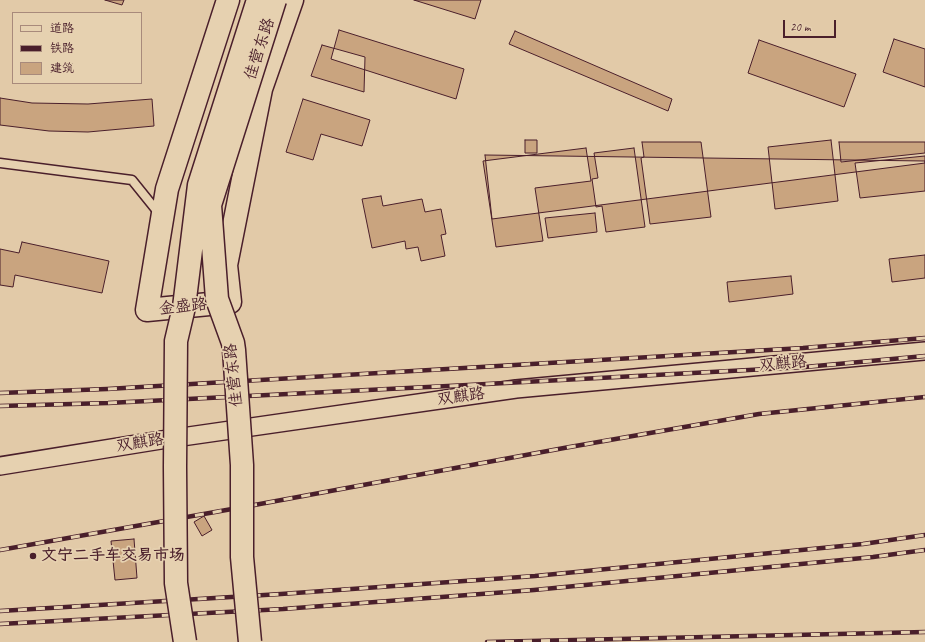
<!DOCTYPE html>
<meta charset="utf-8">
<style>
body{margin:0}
#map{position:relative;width:925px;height:642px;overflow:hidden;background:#e2caa8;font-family:Caveat,"LXGW WenKai TC",sans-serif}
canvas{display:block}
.legend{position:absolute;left:12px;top:12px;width:130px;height:72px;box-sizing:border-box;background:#e6d1b0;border:1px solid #a88a7b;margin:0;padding:5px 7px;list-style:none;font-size:12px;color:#4a1f2b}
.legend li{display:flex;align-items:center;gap:8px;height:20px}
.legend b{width:20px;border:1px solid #a88a7b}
.scale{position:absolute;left:783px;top:20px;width:53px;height:18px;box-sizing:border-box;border:2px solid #4a1f2b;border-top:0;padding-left:5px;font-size:12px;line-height:14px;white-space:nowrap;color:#4a1f2b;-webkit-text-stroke:3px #e6d1b0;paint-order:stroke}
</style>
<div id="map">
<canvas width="925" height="642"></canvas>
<ul class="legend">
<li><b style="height:5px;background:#e6d1b0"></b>道路</li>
<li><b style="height:5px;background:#4a1f2b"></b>铁路</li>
<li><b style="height:11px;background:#c9a47f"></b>建筑</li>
</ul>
<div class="scale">20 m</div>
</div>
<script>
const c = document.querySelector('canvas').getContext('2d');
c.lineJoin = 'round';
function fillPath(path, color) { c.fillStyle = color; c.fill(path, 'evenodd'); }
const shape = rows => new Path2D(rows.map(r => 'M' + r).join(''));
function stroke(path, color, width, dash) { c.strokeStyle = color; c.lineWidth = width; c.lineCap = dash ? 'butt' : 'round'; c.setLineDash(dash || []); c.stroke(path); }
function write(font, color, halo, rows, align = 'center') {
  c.font = font + ' Caveat,"LXGW WenKai TC",sans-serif'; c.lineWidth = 3.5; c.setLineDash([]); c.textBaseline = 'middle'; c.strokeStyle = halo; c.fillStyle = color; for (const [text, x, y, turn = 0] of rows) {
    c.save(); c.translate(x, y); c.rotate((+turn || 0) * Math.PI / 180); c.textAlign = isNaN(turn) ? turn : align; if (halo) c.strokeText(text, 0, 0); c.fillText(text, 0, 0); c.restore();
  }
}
const building = shape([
 [105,0,124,0,122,5,105,0],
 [414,0,481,0,475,19,414,0],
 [339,30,464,69,456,99,331,59,339,30],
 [515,31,672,99,668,111,509,44,515,31],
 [894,39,925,49,925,87,883,72,894,39],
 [759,40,856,74,844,107,748,73,759,40],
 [322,45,365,57,364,92,311,76,322,45],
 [0,98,32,103,88,104,152,99,154,126,88,132,49,131,0,125,0,98],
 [303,99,370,120,362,146,321,134,313,160,286,152,303,99],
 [525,140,537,140,537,153,525,153,525,140],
 [831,140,838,201,775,209,768,147,831,140],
 [642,142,701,142,711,217,650,224,641,158,644,157,642,142],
 [839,142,925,142,925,153,841,162,839,142],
 [586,148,591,181,535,188,543,241,496,247,483,161,586,148],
 [634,148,645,227,606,232,602,206,596,207,592,179,598,178,594,153,634,148],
 [485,155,925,161,925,163,492,219,485,155],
 [925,156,925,191,860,198,855,163,925,156],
 [381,196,383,206,422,199,425,212,441,209,446,234,441,235,445,256,421,261,418,247,406,249,405,241,372,248,362,199,381,196],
 [595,213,597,232,548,238,545,218,595,213],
 [22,242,109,261,102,293,15,275,13,287,0,285,0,249,19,253,22,242],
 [925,255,925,278,892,282,889,259,925,255],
 [791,276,793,294,729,302,727,282,791,276],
 [204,516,212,530,202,536,194,522,204,516],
 [134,539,137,578,115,580,111,541,134,539]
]);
fillPath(building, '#c9a47f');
stroke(building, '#4a1f2b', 1);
const lane = shape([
 [0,163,132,180,157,211,160,209]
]);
const street = shape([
 [0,466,161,440,516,389,925,351]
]);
const secondary = shape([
 [228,0,167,189,147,310,230,302,226,265,261,89,292,0]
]);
stroke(lane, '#4a1f2b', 11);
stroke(street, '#4a1f2b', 20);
stroke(secondary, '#4a1f2b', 25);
stroke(lane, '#e6d1b0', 8);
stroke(street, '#e6d1b0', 17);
stroke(secondary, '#e6d1b0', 22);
const rail = shape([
 [0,393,107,389,464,368,803,348,925,338],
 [0,406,108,403,468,385,805,367,925,356],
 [0,550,249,506,564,448,759,414,925,397],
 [0,611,281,594,535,576,863,544,925,535],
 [0,624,283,609,534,590,873,557,925,550],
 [487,642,925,632]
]);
stroke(rail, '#4a1f2b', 4.5);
stroke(rail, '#e6d1b0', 3, [9]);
const secondaryBridge = shape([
 [185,642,176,583,175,467,176,341,184,307,199,185,258,0],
 [250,642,242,557,242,465,234,350,233,343,217,299,210,205,275,0]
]);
stroke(secondaryBridge, '#4a1f2b', 25, []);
stroke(secondaryBridge, '#e6d1b0', 22);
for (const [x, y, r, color] of [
 [33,556,4,"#4a1f2b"]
]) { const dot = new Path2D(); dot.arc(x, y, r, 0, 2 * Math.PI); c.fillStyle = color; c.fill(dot); stroke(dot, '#e6d1b0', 1.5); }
write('16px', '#4a1f2b', '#e6d1b0', [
 ["佳营东路",260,49,-72],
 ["金盛路",183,307,-6],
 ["双麒路",783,364,-5],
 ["佳营东路",234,375,-96],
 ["双麒路",461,397,-8],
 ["双麒路",140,443,-9]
]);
write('bold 16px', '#4a1f2b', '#e6d1b0', [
 ["文宁二手车交易市场",41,556]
], 'left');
</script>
